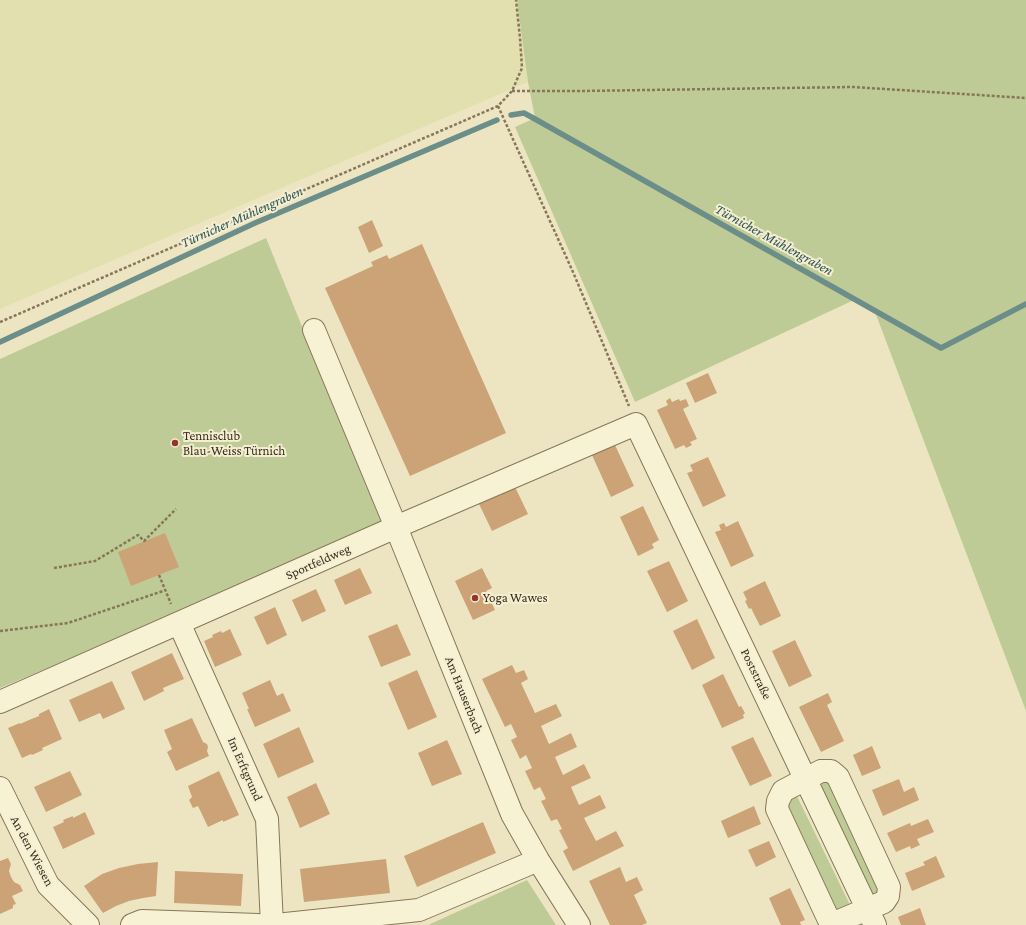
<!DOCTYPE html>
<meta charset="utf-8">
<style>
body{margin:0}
canvas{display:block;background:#ede5c1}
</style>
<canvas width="1026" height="925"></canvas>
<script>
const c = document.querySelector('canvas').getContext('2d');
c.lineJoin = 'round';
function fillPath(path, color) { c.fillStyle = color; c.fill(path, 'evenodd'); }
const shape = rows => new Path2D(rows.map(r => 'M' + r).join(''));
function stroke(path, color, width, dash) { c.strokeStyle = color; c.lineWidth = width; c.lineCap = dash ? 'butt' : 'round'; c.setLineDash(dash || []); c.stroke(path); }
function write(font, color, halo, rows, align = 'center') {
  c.font = font + ' "Crimson Pro",serif'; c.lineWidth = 4; c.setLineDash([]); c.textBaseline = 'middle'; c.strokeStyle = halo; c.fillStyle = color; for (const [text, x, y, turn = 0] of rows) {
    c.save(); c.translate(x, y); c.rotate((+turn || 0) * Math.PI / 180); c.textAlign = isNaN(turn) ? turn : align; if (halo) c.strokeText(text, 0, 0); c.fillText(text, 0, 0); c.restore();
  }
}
fillPath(shape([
 [0,0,517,0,528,82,0,309]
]), '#e3e0af');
fillPath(shape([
 [517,0,1026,0,1026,711,875,312,854,300,635,402,515,127,535,118,528,82],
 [266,238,384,528,0,688,0,359],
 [826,777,883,886,875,900,818,779],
 [795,792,850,905,838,912,829,907,784,806],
 [527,880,556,925,428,925]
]), '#bfcb96');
stroke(shape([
 [511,115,524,113,535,119,941,348,1026,304],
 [0,342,255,223,497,120]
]), '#6b8e89', 5.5);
fillPath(shape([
 [372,220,383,246,369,253,358,227],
 [422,244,506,433,410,476,325,288,373,266,371,262,387,255,389,259],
 [708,373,717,393,695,403,686,383],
 [670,398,672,402,679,399,680,401,686,399,689,406,683,409,697,439,690,442,692,445,686,448,684,445,675,449,657,410,668,405,666,401],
 [615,445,634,486,611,497,592,455],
 [708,457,726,496,703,507,687,473,693,471,690,465],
 [515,487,528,514,492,531,479,504],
 [643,506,659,540,652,544,654,548,638,556,620,517],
 [738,521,754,556,731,567,715,532,721,530,719,525,724,523,726,527],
 [165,533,179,567,131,586,118,552],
 [669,561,688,601,667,612,647,571],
 [360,568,372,593,345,605,334,580],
 [482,568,492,588,486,591,495,610,473,620,455,581],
 [765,581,781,616,760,626,751,608,749,609,745,601,747,600,743,592],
 [316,589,326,611,302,622,292,600],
 [275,607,287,635,267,645,254,617],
 [697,619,715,658,692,670,673,631],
 [397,624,411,655,381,667,368,636],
 [230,629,242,655,215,667,204,641,213,637,212,635,221,631,222,633],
 [795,640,812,676,789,687,772,651],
 [172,653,184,679,163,688,164,691,144,701,131,672],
 [512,665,516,673,524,670,528,679,521,683,535,713,556,704,562,716,541,726,549,744,571,733,577,747,555,757,563,775,584,764,591,778,571,787,579,805,600,795,606,808,584,818,596,841,616,831,624,846,573,871,563,851,568,848,559,830,562,829,557,819,551,821,541,801,546,799,540,787,534,790,525,771,532,768,526,755,520,759,511,740,517,737,511,724,505,727,482,679],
 [417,670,437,717,408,730,388,683],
 [723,674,739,707,741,706,745,713,743,715,744,718,722,728,702,685],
 [270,680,277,696,283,693,291,711,255,727,247,709,249,709,242,693],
 [112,681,125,709,103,719,100,713,79,722,69,700],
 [828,693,832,702,827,705,844,741,821,752,799,707],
 [49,709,62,739,42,748,43,750,32,755,31,754,22,758,8,728,20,723,20,724,29,720,39,716,39,714],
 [192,718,203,742,207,744,208,747,207,751,209,756,176,771,167,752,172,749,164,730],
 [299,727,314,762,278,778,263,744],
 [753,737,772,776,750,786,731,747],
 [447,740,462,774,432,786,418,753],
 [872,746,881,768,862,776,853,755],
 [70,771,82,795,46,812,34,787],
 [219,771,239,815,223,822,223,820,208,827,198,806,193,808,189,800,192,797,188,786],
 [899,779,904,792,914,787,919,800,883,816,872,790],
 [316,783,330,814,300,828,287,797],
 [754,806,761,824,728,838,721,821],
 [85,812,95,834,63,849,53,827,64,822,63,820,73,816,73,818],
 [928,819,934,832,917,839,920,845,911,849,910,846,896,852,887,833,910,823,911,826],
 [483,822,496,853,417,887,404,856],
 [769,841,776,857,756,867,748,850],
 [936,856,945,877,912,891,905,873,925,865,923,862],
 [8,858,11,864,9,871,11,877,14,882,20,885,23,891,12,896,16,904,13,905,13,908,0,914,0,861],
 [386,859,390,893,304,902,300,869],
 [158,862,156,896,143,898,129,901,116,906,103,913,84,886,102,874,119,868,138,864],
 [620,867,626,882,637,877,643,890,634,895,647,923,642,925,610,925,589,881],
 [175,871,243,874,241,906,174,903],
 [790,888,805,920,800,922,801,925,781,925,769,898],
 [920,908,926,925,901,925,898,917]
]), '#cba377');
const minor = shape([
 [314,330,396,527,512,814,538,860,579,925],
 [179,623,267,819,272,925],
 [0,702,396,527,636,424,875,925],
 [821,771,831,771,838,777,889,887,888,896,884,902,839,921,833,922,828,918,777,809,778,801,783,791,821,771],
 [0,788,48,885,88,925],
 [132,925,142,921,258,925],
 [276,925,419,910,524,866,538,860]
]);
stroke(minor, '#877659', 24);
stroke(shape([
 [512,91,580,91,853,87,1026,98],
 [498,106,573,272,629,406],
 [0,322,498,106,512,91,522,68,520,38,516,0],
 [54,568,95,561,138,535,144,541,176,509],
 [159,575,171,604],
 [0,631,68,623,166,590]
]), '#877659', 2.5, [3, 2]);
stroke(minor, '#f8f2d4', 22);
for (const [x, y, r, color] of [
 [175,443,4,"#95342a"],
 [475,598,4,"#95342a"]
]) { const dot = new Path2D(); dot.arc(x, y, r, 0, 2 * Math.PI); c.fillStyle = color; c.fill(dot); stroke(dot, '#f5eed1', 1.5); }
write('13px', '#372c1d', '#f5eed1', [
 ["Tennisclub",183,436],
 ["Blau-Weiss Türnich",183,451],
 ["Yoga Wawes",483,598]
], 'left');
write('13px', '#372c1d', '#f5eed1', [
 ["Sportfeldweg",318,562,-24],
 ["Poststraße",756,674,64],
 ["Am Hauserbach",464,695,68],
 ["Im Erftgrund",245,769,66],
 ["An den Wiesen",32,851,62]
]);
write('italic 14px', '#2c5456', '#f5eed1', [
 ["Türnicher Mühlengraben",242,217,-24],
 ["Türnicher Mühlengraben",774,240,29]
]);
</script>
